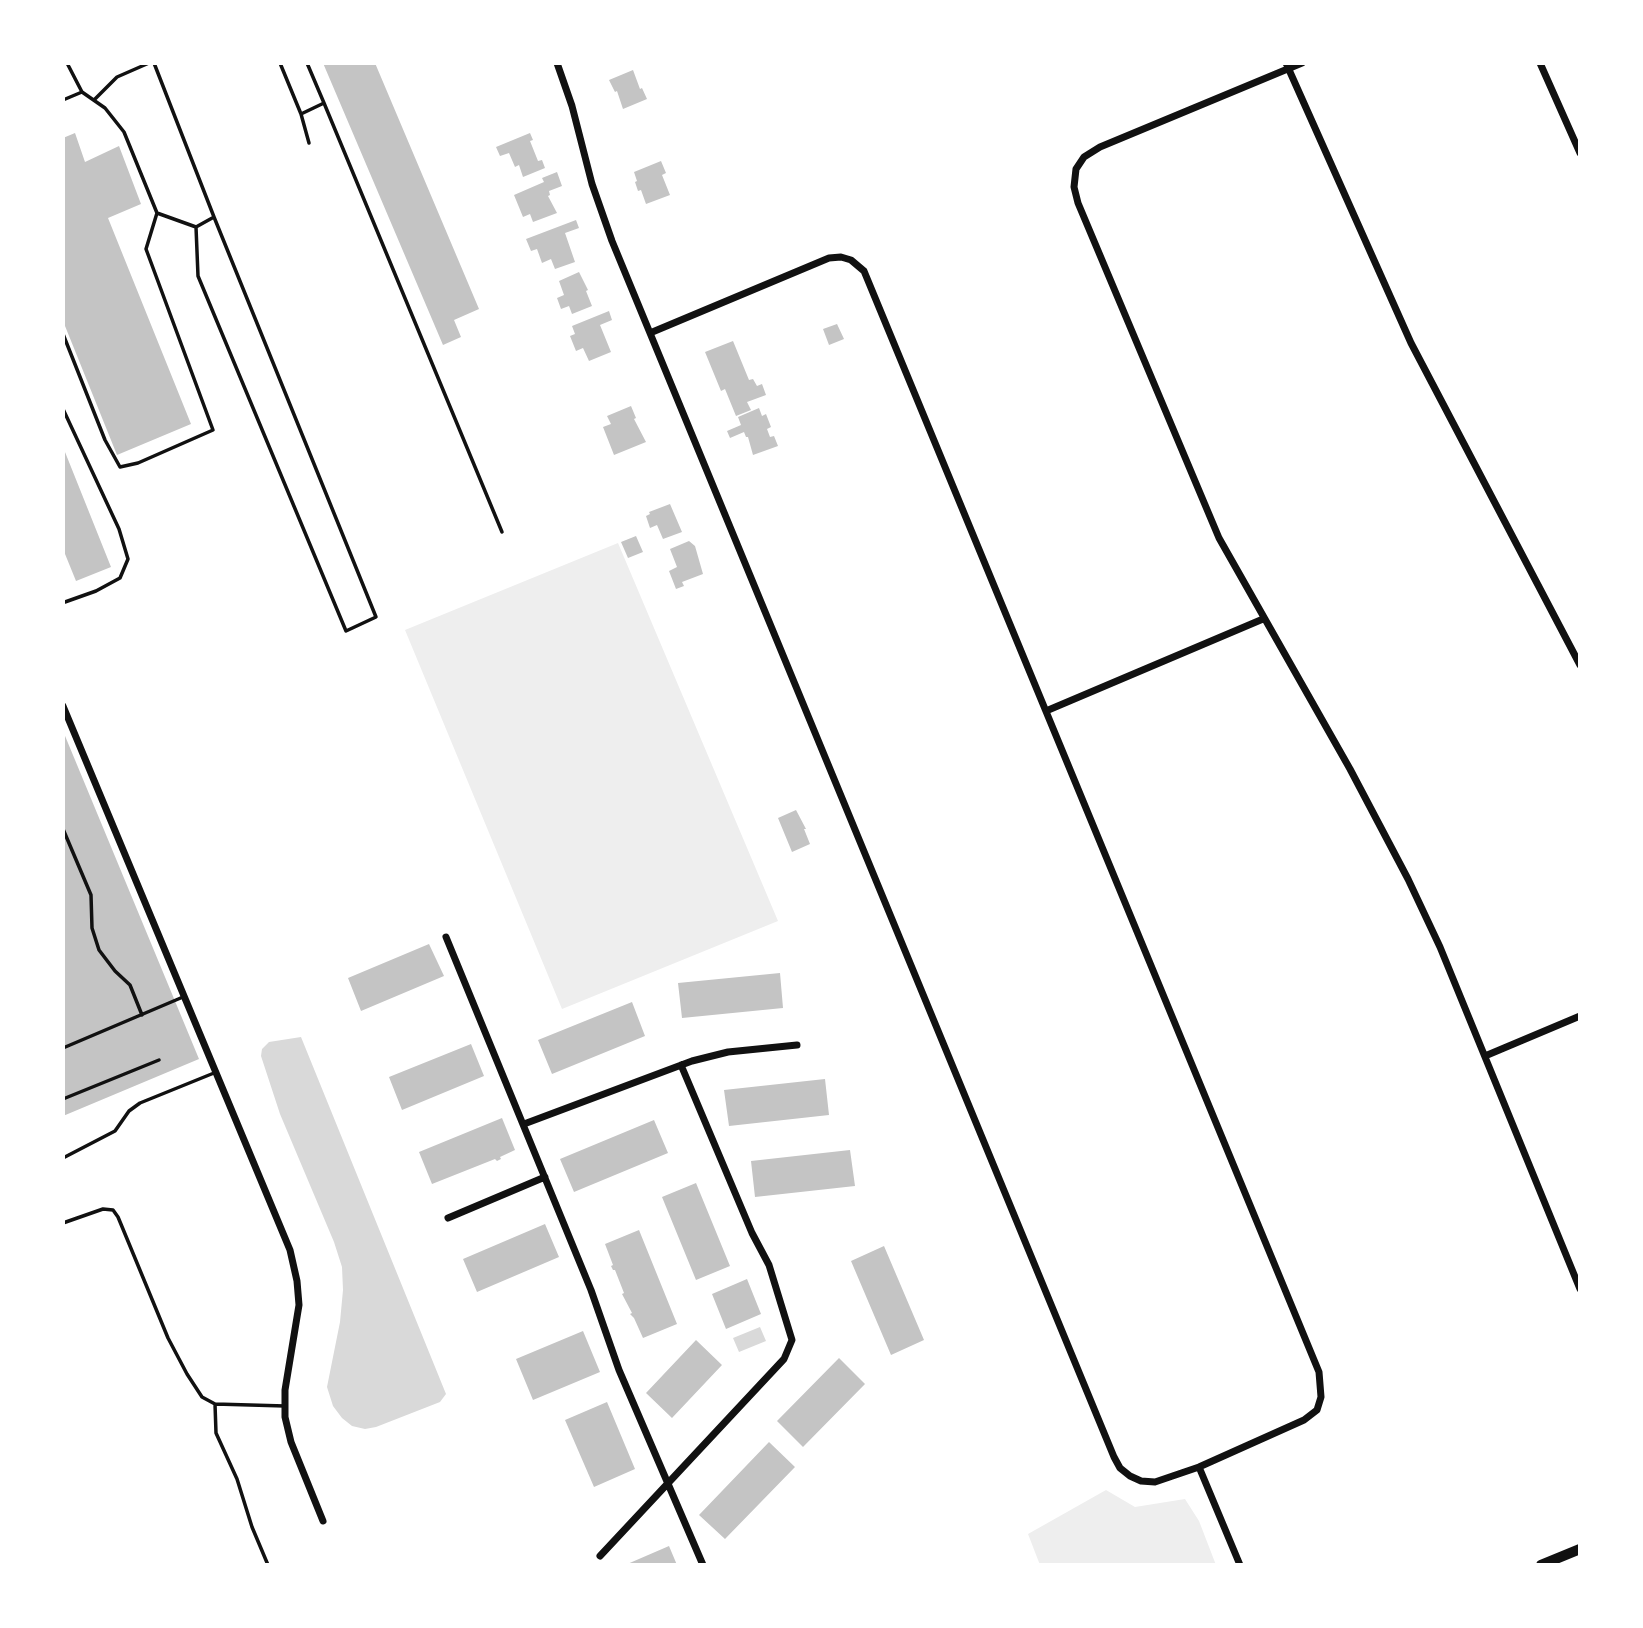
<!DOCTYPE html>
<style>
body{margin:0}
#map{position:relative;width:1643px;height:1628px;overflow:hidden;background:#fff;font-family:Bitter,serif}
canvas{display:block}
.frame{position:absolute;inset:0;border:65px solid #fff;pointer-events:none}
</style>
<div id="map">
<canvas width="1643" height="1628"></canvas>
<div class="frame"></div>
</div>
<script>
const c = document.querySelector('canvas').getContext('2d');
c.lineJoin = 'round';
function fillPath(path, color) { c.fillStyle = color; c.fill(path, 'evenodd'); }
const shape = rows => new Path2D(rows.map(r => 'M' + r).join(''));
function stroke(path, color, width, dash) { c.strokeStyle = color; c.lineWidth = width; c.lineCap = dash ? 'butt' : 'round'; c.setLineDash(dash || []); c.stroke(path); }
fillPath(shape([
 [618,543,778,921,562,1009,405,630],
 [1106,1490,1135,1507,1185,1499,1199,1521,1216,1565,1040,1565,1028,1534]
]), '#eee');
fillPath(shape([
 [301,1037,446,1394,440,1402,376,1427,365,1429,352,1426,342,1418,333,1406,327,1387,340,1322,343,1290,342,1267,334,1242,280,1114,261,1056,262,1049,269,1042],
 [760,1327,766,1341,739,1352,733,1338]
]), '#d9d9d9');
fillPath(shape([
 [323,63,375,63,479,309,454,320,461,337,443,345],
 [633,70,640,89,642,88,647,99,623,109,617,91,615,92,609,80],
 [75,133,85,162,119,146,141,204,108,218,191,424,117,455,63,321,63,138],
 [530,133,533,140,530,141,538,161,542,160,545,168,523,177,519,165,515,167,509,153,500,156,496,147],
 [661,161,666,173,662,175,670,195,646,204,641,190,638,191,635,182,637,181,634,172],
 [557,172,562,186,549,191,550,195,548,196,557,213,533,222,530,214,523,217,514,195,544,182,542,178],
 [576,220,579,228,565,233,575,262,555,269,551,259,542,263,537,249,531,251,526,239],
 [579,272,588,290,586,291,592,306,572,314,569,306,561,309,557,298,564,295,559,281],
 [609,311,612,320,600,325,611,352,589,361,583,348,576,351,570,336,575,334,572,326],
 [837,324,844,339,829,345,823,329],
 [733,341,749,380,753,379,757,386,762,384,766,395,747,402,751,410,736,416,725,389,721,391,705,352],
 [631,406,636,418,634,419,646,442,614,455,603,427,611,424,607,416],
 [759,408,762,416,766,414,771,427,767,429,770,437,774,436,778,446,753,455,748,437,746,437,744,432,730,438,727,431,741,425,738,417],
 [63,447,111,567,76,581,63,549],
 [670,504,682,532,663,539,657,525,650,528,646,516,650,514,649,512],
 [636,536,643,552,628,558,621,542],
 [689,541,695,546,703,574,682,582,684,586,676,589,669,571,677,567,670,549],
 [63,731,199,1059,63,1116],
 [796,810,806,829,804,829,810,844,792,852,778,818],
 [429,944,444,976,361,1011,348,978],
 [780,973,783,1008,682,1018,678,983],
 [632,1002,645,1036,552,1074,538,1040],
 [471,1044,484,1076,402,1110,389,1077],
 [825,1079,829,1115,729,1126,724,1090],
 [502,1118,515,1150,500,1157,501,1159,497,1161,495,1159,432,1184,419,1152],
 [654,1120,668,1153,574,1192,560,1159],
 [850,1150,855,1186,755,1197,751,1161],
 [696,1183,730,1266,696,1280,662,1197],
 [545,1224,559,1257,477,1292,463,1259],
 [639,1230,677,1324,643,1338,634,1318,630,1314,632,1313,622,1294,624,1293,615,1270,613,1270,611,1266,613,1265,605,1244],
 [884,1246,924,1340,891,1355,851,1261],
 [747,1279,761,1314,726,1329,712,1294],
 [583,1331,600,1372,533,1400,516,1359],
 [696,1340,722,1365,672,1418,646,1393],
 [839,1358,865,1384,803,1447,777,1421],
 [607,1402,635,1469,594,1487,565,1420],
 [769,1442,795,1467,725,1539,699,1515],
 [669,1546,677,1565,625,1565]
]), '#c4c4c4');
stroke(shape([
 [154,63,214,217,196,227],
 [280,63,301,114],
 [307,63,324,103,301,114,309,143],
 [63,100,82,92],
 [94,100,117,77,149,63],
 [324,103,502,532],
 [157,213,196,227,198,276,346,631,376,617,214,217],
 [63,334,105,440,120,467,138,463,213,430,146,249,157,213,124,132,105,108,82,92,67,63],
 [63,409,119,529,128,559,120,578,96,591,65,602],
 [63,829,91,895,92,928,99,950,115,971,130,985,142,1015],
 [63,1048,183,997],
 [63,1099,159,1060],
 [63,1158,115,1131,129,1111,140,1103,214,1073],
 [63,1223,103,1209,113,1210,118,1217,168,1338,187,1374,202,1397,215,1404,285,1406],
 [215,1404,216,1433,237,1479,252,1527,268,1565]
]), '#111', 3.5);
stroke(shape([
 [557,63,572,106,592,184,612,241,1114,1457,1120,1468,1130,1476,1141,1481,1155,1482,1199,1467,1304,1420,1317,1410,1321,1397,1319,1372,864,271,851,260,841,257,829,258,650,333],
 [1286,63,1411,343,1580,665],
 [1302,63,1100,147,1084,157,1076,169,1074,187,1078,203,1219,538,1350,769,1408,879,1440,947,1580,1289],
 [1540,63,1580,153],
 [63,706,290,1250,297,1281,299,1305,285,1390,285,1417,291,1442,323,1521],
 [1046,711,1263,619],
 [446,937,591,1290,619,1370,703,1565],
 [1485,1056,1580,1016],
 [524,1124,692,1061,728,1052,797,1045],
 [448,1218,545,1177],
 [1199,1467,1240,1565],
 [600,1556,784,1359,792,1340,769,1265,752,1233,681,1065]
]), '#111', 7);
stroke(shape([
 [1541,1565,1580,1549]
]), '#111', 10);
</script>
